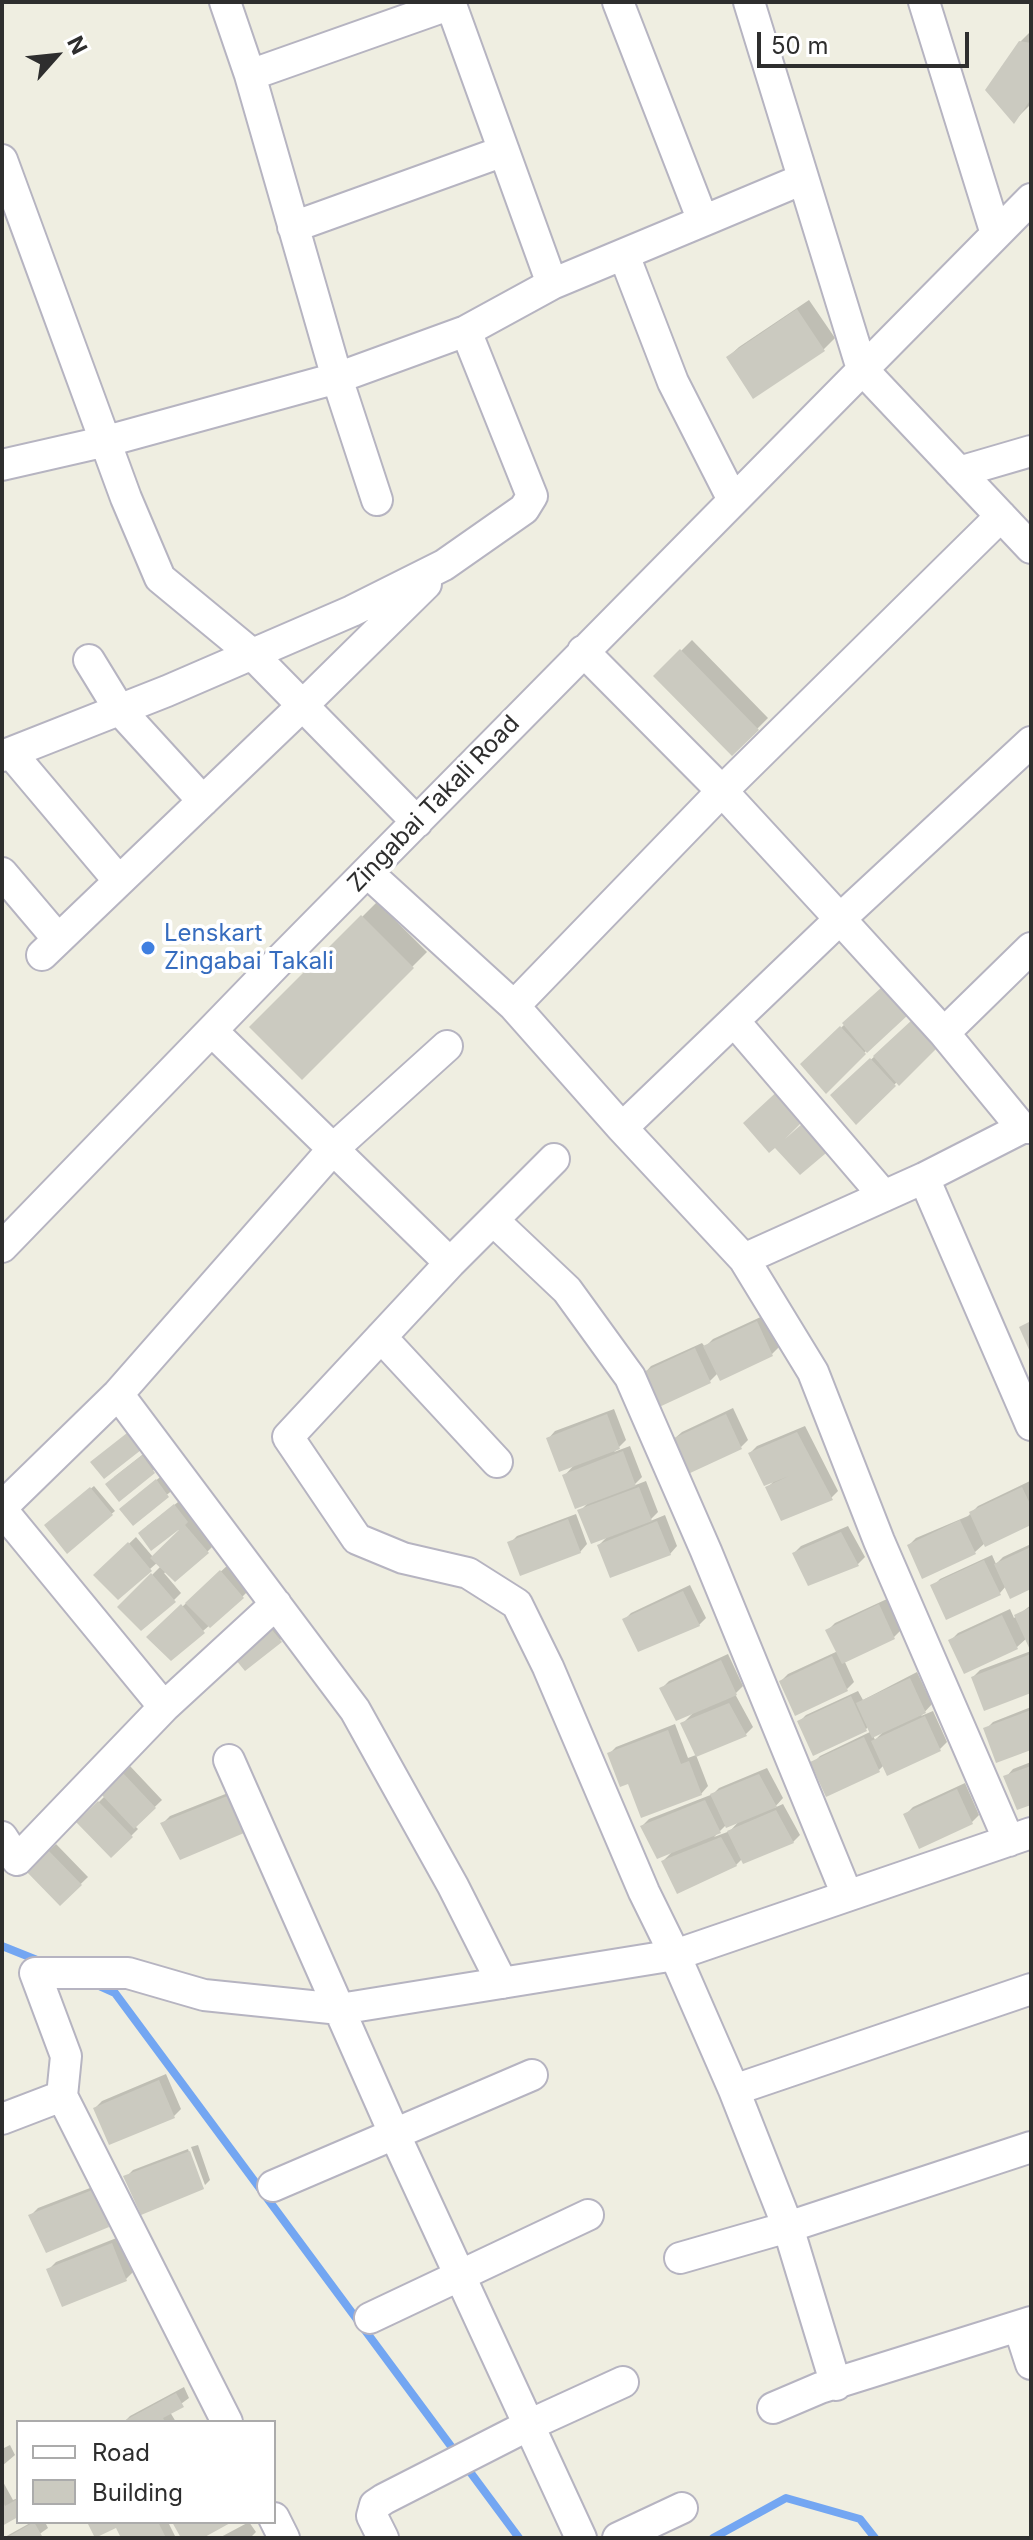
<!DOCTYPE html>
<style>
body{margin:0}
#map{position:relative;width:1033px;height:2540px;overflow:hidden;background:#efeee1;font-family:Inter,sans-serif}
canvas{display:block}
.frame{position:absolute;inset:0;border:4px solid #2e2e2e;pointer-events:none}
.legend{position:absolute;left:16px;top:2420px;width:260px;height:104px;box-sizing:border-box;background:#fff;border:2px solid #ababab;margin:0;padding:10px 14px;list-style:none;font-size:24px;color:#2e2e2e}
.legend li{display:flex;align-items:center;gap:16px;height:40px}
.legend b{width:40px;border:2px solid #ababab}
.north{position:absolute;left:16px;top:16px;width:80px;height:80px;-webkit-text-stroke:6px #fff;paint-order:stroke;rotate:63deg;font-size:22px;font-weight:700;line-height:32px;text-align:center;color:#2e2e2e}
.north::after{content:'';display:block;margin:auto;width:28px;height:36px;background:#2e2e2e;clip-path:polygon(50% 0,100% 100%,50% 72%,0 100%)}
.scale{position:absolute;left:757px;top:32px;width:212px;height:36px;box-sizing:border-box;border:4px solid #2e2e2e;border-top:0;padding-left:10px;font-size:24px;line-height:28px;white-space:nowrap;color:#2e2e2e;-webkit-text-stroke:6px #fff;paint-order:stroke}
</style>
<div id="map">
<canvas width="1033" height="2540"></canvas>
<div class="frame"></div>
<ul class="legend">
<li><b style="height:10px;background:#fff"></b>Road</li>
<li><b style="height:22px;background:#cbcac0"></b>Building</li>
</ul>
<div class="north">N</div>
<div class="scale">50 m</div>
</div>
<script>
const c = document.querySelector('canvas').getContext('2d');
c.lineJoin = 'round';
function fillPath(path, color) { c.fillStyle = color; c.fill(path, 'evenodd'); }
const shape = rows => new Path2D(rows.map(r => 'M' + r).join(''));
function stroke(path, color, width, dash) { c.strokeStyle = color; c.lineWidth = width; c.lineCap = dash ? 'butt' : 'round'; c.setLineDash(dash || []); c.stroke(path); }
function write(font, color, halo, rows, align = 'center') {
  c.font = font + ' Inter,sans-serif'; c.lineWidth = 8; c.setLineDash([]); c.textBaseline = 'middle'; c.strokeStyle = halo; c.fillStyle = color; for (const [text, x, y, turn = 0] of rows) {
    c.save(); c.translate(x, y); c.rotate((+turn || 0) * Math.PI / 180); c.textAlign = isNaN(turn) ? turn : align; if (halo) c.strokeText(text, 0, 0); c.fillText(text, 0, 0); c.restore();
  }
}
fillPath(shape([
 [1031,31,1031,104,1014,121,1020,42],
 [809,300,835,338,824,349,754,396,728,357,739,347],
 [692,640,768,718,732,754,656,676],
 [377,902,427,952,302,1077,252,1027],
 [921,1013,898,1081,856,1122,832,1096],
 [845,1024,867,1050,826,1091,803,1064],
 [765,1315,779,1347,772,1354,721,1378,718,1373,710,1381,644,1374,651,1366,702,1343,705,1347,713,1339],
 [733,1408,748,1440,741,1447,674,1439,682,1432],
 [614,1409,626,1440,614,1452,630,1446,642,1477,633,1486,646,1481,658,1512,648,1522,665,1515,677,1546,670,1554,599,1545,609,1535,580,1511,589,1502,564,1476,576,1463,548,1439,555,1431],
 [805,1426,838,1491,831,1498,767,1488,773,1482,750,1453,757,1446],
 [150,1449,161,1464,119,1499,114,1477],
 [164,1474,175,1488,133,1523,129,1502],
 [1030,1481,1031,1523,985,1543,975,1552,909,1545,916,1538,968,1516,978,1506],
 [94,1486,115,1511,67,1551,47,1525],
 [182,1499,194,1513,191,1517,214,1545,207,1552,164,1573,181,1593,174,1600,120,1607,161,1566,158,1562,118,1597,96,1575,136,1537,153,1557,181,1530,147,1526],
 [576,1514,587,1544,580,1552,510,1543,517,1536],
 [848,1526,865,1557,858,1564,809,1584,794,1553,801,1546],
 [1031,1544,1031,1587,1006,1586,1000,1593,933,1586,940,1579,992,1555,996,1564,1003,1557],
 [228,1565,249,1590,242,1597,203,1631,149,1637],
 [690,1585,706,1618,699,1625,624,1620,631,1613],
 [887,1599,901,1630,894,1637,844,1660,854,1682,847,1689,796,1713,781,1681,788,1674,838,1651,828,1630,835,1623],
 [1031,1605,1031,1647,1027,1638,1017,1647,951,1640,958,1633,1010,1609,1014,1618],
 [276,1619,288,1633,280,1640,241,1647],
 [1031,1651,1031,1691,973,1677,980,1670],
 [728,1654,743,1686,735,1694,753,1727,746,1734,697,1754,682,1724,695,1711,662,1688,669,1681],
 [917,1672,932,1704,921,1716,933,1711,947,1742,940,1749,888,1774,884,1765,879,1770,813,1763,820,1756,872,1731,869,1726,866,1729,799,1722,806,1715,858,1691,863,1700],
 [885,1730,875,1740,873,1735],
 [1031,1707,1031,1747,986,1729,993,1722],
 [675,1724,688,1758,696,1755,708,1786,701,1794,629,1782,609,1754,616,1747],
 [1031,1762,1031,1803,1006,1777,1013,1769],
 [130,1766,162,1800,135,1826,138,1829,111,1856,79,1822,105,1796,102,1793],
 [767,1768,783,1798,774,1808,783,1804,800,1835,793,1842,743,1858,736,1865,663,1861,675,1849,642,1826,649,1819,713,1794,719,1788],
 [741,1819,730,1831,714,1837,725,1826],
 [965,1783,979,1815,972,1822,906,1814,913,1807],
 [238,1789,250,1824,242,1832,163,1823,170,1816],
 [56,1844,88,1877,60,1904,28,1870],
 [166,2074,181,2109,174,2116,95,2108,102,2101],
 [198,2145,210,2180,205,2185,191,2147],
 [188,2149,201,2187,204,2187,142,2212,126,2177,133,2170],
 [103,2183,115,2218,108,2226,31,2215,38,2208],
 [119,2237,133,2272,126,2279,49,2269,56,2262],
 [184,2387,189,2398,170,2412,176,2422,124,2422,130,2416],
 [10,2445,15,2455,2,2466,2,2449],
 [2,2480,13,2500,18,2498,18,2515,2,2524],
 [32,2522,45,2522,48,2528,34,2538,3,2538],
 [93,2522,168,2522,176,2538,123,2538,117,2525],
 [249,2522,256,2532,250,2538,219,2538]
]), '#0003');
stroke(shape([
 [2,1946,42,1962],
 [95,1984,115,1993,519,2538],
 [713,2538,786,2498,860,2519,875,2538]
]), '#73a6f2', 8);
fillPath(shape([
 [1019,41,1031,43,1031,99,1014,124,985,90],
 [797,309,825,351,753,399,726,357],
 [680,649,759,730,732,756,653,676],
 [361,915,414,968,302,1080,249,1027],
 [882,987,908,1015,867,1053,842,1023],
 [913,1019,939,1046,899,1086,873,1056],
 [840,1026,866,1054,826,1094,800,1064],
 [870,1058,896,1086,856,1125,830,1095],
 [783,1086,810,1114,785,1139,812,1115,838,1143,800,1175,775,1148,769,1153,743,1123],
 [757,1321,773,1356,720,1381,703,1346],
 [1031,1321,1031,1354,1019,1327],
 [695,1348,711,1383,657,1408,641,1373],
 [607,1414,620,1449,559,1472,546,1438],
 [726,1414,742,1449,688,1474,672,1439],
 [797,1432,833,1500,781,1521,765,1487,789,1476,764,1486,748,1453],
 [127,1433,141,1450,104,1479,90,1462],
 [623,1451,636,1486,575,1509,562,1475],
 [142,1455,155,1473,119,1502,105,1484],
 [156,1479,169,1497,133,1526,119,1509],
 [90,1487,113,1515,67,1554,44,1525],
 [639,1487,652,1521,591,1544,577,1510],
 [1022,1487,1031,1506,1031,1525,985,1547,969,1512],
 [174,1504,188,1522,185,1525,209,1553,175,1582,150,1558,181,1528,151,1551,138,1533],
 [568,1519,581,1553,520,1576,507,1542],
 [960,1520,976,1554,922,1579,907,1545],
 [657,1521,671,1555,610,1578,597,1545],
 [841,1532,859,1566,808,1586,792,1553],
 [128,1542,152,1571,118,1600,93,1575],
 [1031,1547,1031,1589,1010,1599,994,1564],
 [984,1560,1001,1595,946,1620,930,1585],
 [220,1570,244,1598,210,1628,185,1603],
 [151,1573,176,1602,141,1631,117,1607],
 [683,1591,700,1626,638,1652,622,1619],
 [181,1604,205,1633,171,1661,146,1637],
 [879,1604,895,1639,842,1664,825,1630],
 [1031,1607,1031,1652,1014,1615],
 [1002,1615,1018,1649,964,1674,948,1640],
 [268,1625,282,1642,245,1671,231,1654],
 [1031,1654,1031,1693,984,1711,971,1677],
 [832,1656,848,1691,795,1716,779,1681],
 [721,1660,737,1695,676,1721,659,1688],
 [910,1678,926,1713,872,1738,856,1703],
 [851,1696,867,1731,813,1756,797,1721],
 [729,1703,747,1736,696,1757,680,1723],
 [1031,1710,1031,1750,996,1763,983,1728],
 [925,1716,941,1751,887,1776,871,1741],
 [668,1730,681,1764,689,1761,702,1795,641,1818,628,1784,620,1787,607,1753],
 [864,1737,880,1772,826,1797,810,1762],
 [1031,1766,1031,1805,1017,1810,1003,1776],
 [122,1772,156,1808,134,1829,100,1793],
 [759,1774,777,1807,726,1828,710,1794],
 [957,1789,973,1824,919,1849,903,1814],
 [230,1795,244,1833,180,1860,160,1823],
 [705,1800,721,1833,657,1859,640,1826],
 [98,1801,133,1837,111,1858,76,1822],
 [776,1810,794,1843,743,1864,727,1831],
 [721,1837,737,1866,677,1894,661,1861],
 [47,1849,82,1885,60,1906,25,1870],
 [159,2080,175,2118,109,2145,93,2108],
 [190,2151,204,2189,141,2215,123,2176],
 [95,2189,109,2227,46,2253,28,2215],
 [112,2243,127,2281,62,2307,46,2269],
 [176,2393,184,2407,163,2418,165,2422,122,2422],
 [18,2499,18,2517,2,2526,2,2500,5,2506],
 [34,2522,42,2536,6,2538],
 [92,2522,158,2522,166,2538,121,2538,116,2528,95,2538,88,2524],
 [172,2522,232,2522,203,2538,181,2538]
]), '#cbcac0');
const minor = shape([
 [225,2,250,75,337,378,377,500],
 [450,2,552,284],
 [749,2,862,369,1031,548],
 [924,2,996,234],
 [250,75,451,4],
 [2,160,126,498,160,578,252,654,417,822],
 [703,221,803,179],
 [293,227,504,151],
 [624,255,673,382,733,500],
 [2,465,107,441,337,378,466,331,552,284,703,221,618,2],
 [959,472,1031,451],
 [583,651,722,791,840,919,944,1033,1022,1128],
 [89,660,119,709,203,801],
 [11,753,119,881],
 [2,756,167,691,352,611,444,565,524,509,532,496,466,331],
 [367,872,514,1006,622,1128,744,1259,924,1178,1022,1128,1031,1128],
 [2,873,58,939],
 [42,955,303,705,426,584],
 [514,1006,722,791,1001,516],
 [734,1021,884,1196],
 [212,1031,450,1263,493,1220,567,1290,630,1377,706,1551,847,1895],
 [944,1033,1031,948],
 [622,1128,840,919,1031,742],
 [924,1178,1031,1425],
 [493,1220,554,1159],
 [2,1247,278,962,1031,199],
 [744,1259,813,1372,879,1541,1009,1841],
 [450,1263,288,1437,357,1539,403,1558,468,1573,517,1604,548,1667,644,1892,675,1955,734,2090,788,2227,836,2385],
 [381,1337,497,1462],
 [118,1394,355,1710,453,1886,502,1983],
 [2,1507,118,1394,334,1148,447,1046],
 [2,1510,164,1707],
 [229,1760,394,2133,581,2538],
 [2,1837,17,1860,164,1707,276,1604],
 [734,2090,1031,1989],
 [62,2096,66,2056,35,1973,128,1973,204,1995,340,2009,675,1955,1031,1833],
 [2,2119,62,2096,227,2422],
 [273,2186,532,2075],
 [680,2258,788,2227,1031,2147],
 [370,2318,588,2215],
 [1019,2327,1031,2364],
 [773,2408,820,2388,1031,2322],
 [274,2518,284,2538],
 [383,2538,372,2516,375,2505,384,2499,529,2425,623,2382],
 [618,2538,682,2508]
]);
stroke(minor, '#b6b4c1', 34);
stroke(minor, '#fff', 30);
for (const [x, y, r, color] of [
 [148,948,8,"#3f7fe0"]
]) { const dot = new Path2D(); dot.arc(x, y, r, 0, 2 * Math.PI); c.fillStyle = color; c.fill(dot); stroke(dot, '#fff', 3); }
write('24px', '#2e2e2e', '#fff', [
 ["Zingabai Takali Road",434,804,-46]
]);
write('24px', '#366cbe', '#fff', [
 ["Lenskart",164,934],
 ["Zingabai Takali",164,962]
], 'left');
</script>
